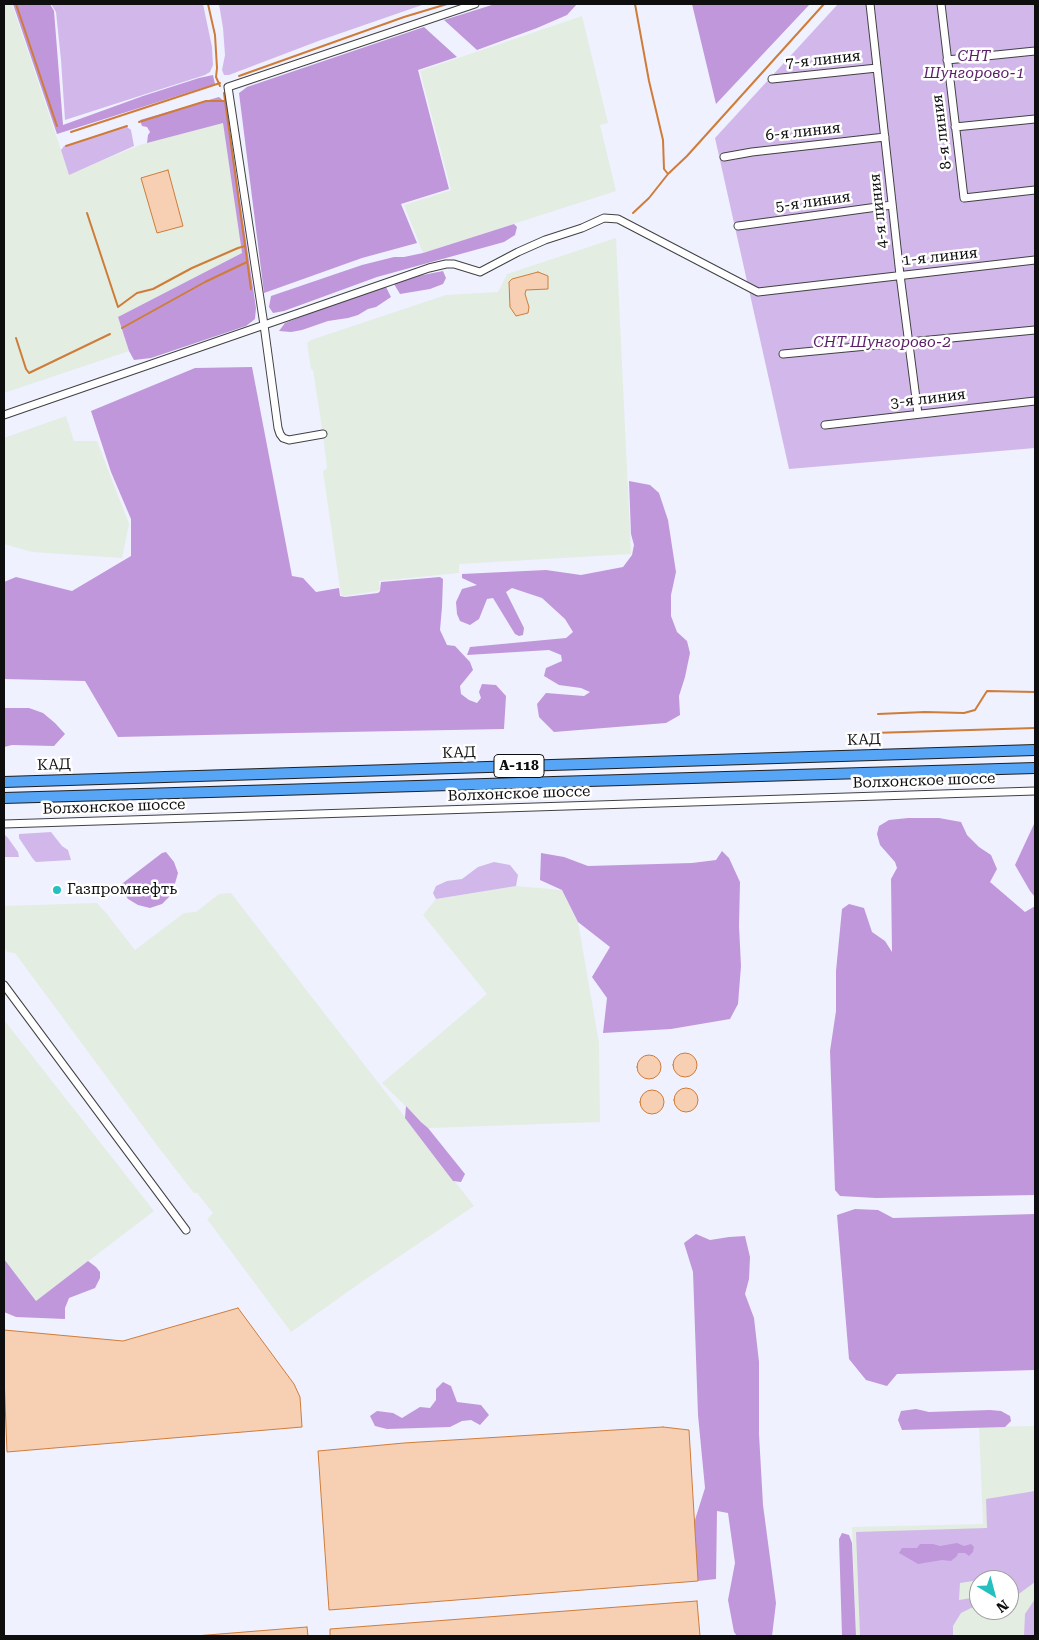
<!DOCTYPE html>
<meta charset="utf-8">
<style>
body{margin:0}
#map{position:relative;width:1039px;height:1640px;overflow:hidden;background:#eff1ff;font-family:"Roboto Serif",serif}
canvas{display:block}
.frame{position:absolute;inset:0;border:5px solid #0e0e0e;pointer-events:none}
.north{position:absolute;left:969px;top:1570px;width:50px;height:50px;box-sizing:border-box;background:#fff;border:1px solid #9f9f9f;border-radius:50%;rotate:143deg;font-size:14px;font-weight:700;line-height:20px;text-align:center;color:#0e0e0e}
.north::after{content:'';display:block;margin:auto;width:18px;height:22px;background:#24c0c0;clip-path:polygon(50% 0,100% 100%,50% 72%,0 100%)}
</style>
<div id="map">
<canvas width="1039" height="1640"></canvas>
<div class="frame"></div>
<div class="north">N</div>
</div>
<script>
const c = document.querySelector('canvas').getContext('2d');
c.lineJoin = 'round';
function fillPath(path, color) { c.fillStyle = color; c.fill(path, 'evenodd'); }
const shape = rows => new Path2D(rows.map(r => 'M' + r).join(''));
function stroke(path, color, width, dash) { c.strokeStyle = color; c.lineWidth = width; c.lineCap = dash ? 'butt' : 'round'; c.setLineDash(dash || []); c.stroke(path); }
function write(font, color, halo, rows, align = 'center') {
  c.font = font + ' "Roboto Serif",serif'; c.lineWidth = 5; c.setLineDash([]); c.textBaseline = 'middle'; c.strokeStyle = halo; c.fillStyle = color; for (const [text, x, y, turn = 0] of rows) {
    c.save(); c.translate(x, y); c.rotate((+turn || 0) * Math.PI / 180); c.textAlign = isNaN(turn) ? turn : align; if (halo) c.strokeText(text, 0, 0); c.fillText(text, 0, 0); c.restore();
  }
}
fillPath(shape([
 [4,4,12,4,69,174,140,145,223,122,242,253,118,317,129,351,4,393],
 [582,16,608,123,600,125,616,191,423,253,404,205,451,190,420,71],
 [616,238,631,554,459,564,459,573,379,581,380,589,377,591,345,596,341,595,323,471,327,468,323,434,313,370,311,369,307,343,311,340,446,295,498,292,507,274],
 [66,416,74,441,97,441,129,524,122,558,32,552,4,544,4,438],
 [516,886,562,890,578,922,599,1043,600,1122,428,1128,382,1083,487,994,423,915,436,899],
 [231,893,474,1206,363,1281,291,1332,207,1219,213,1213,197,1193,194,1193,159,1148,15,953,7,952,4,946,4,906,97,903,107,914,135,950,184,913,196,912,219,894],
 [4,1020,154,1211,36,1301,4,1259],
 [1035,1426,1035,1636,856,1636,852,1527,983,1524,979,1427],
 [979,1580,1009,1580,1009,1610,979,1610]
]), '#e3ede2');
fillPath(shape([
 [51,4,203,4,212,47,213,65,210,72,205,75,65,120,61,60,56,12],
 [219,4,425,4,321,40,229,75,224,75,222,70,225,55,223,28],
 [838,4,1035,4,1035,448,789,469,715,138],
 [126,126,131,130,134,146,69,175,61,150,64,146],
 [51,832,62,846,68,850,71,860,36,862,33,859,19,838,19,834],
 [4,834,8,838,18,852,19,857,4,857],
 [494,862,510,865,518,875,516,886,436,899,433,893,436,886,447,881,462,879,478,867],
 [1035,1491,1035,1582,1016,1596,1011,1608,1009,1607,1009,1580,979,1580,960,1583,959,1600,978,1597,979,1604,961,1613,953,1626,953,1636,860,1636,856,1532,987,1528,986,1499],
 [1035,1599,1035,1636,1024,1636,1025,1614]
]), '#d2b8ea');
fillPath(shape([
 [13,4,50,4,54,11,63,125,143,96,199,78,213,75,215,84,57,134],
 [495,4,577,4,567,15,537,28,477,50,444,20],
 [692,4,810,4,716,104],
 [424,27,457,57,418,70,449,189,401,204,417,243,362,258,264,293,239,93,247,87],
 [219,97,225,102,228,120,256,308,255,319,246,326,151,358,134,360,129,351,118,317,242,253,223,123,147,143,148,135,150,132,147,127,142,126,140,120],
 [514,224,517,227,515,235,504,242,377,277,284,311,273,313,269,307,271,296,362,265,394,257,404,257,423,253],
 [443,271,446,278,443,284,430,289,400,294,394,284,418,276],
 [386,287,391,297,376,307,368,309,358,315,348,318,328,321,302,330,291,332,279,331,285,323,333,304],
 [252,367,292,576,303,578,316,592,339,588,340,596,345,597,378,593,380,591,381,582,440,577,443,579,442,607,440,630,447,645,455,646,470,662,473,670,460,686,461,694,469,700,477,703,481,698,479,692,482,684,496,685,506,696,504,729,293,733,118,737,85,681,4,679,4,582,16,577,72,591,131,556,131,519,111,472,91,411,195,368],
 [629,481,650,485,659,493,668,520,676,572,671,595,671,616,677,632,687,641,690,653,685,677,679,696,680,715,666,723,554,732,539,717,537,704,546,693,584,696,590,692,581,688,559,685,544,676,546,668,562,661,561,655,549,650,467,655,470,647,566,638,573,632,565,619,542,598,512,588,506,592,524,628,523,635,519,636,515,634,493,598,487,599,479,619,470,625,460,621,457,614,456,602,462,589,477,585,462,578,462,574,546,570,581,575,623,567,632,555,634,545,631,534],
 [4,708,29,708,43,713,55,723,65,734,54,746,12,745,4,747],
 [908,818,939,818,961,822,967,835,979,847,991,855,997,869,990,882,1025,912,1035,906,1035,1195,876,1198,840,1196,835,1190,830,1051,836,1011,836,971,842,909,849,904,864,908,872,932,885,941,892,952,891,879,897,868,895,862,880,845,877,834,879,826,889,820],
 [1034,824,1035,824,1035,897,1030,891,1015,865],
 [722,851,729,858,740,882,739,926,741,966,738,1004,730,1019,671,1029,603,1033,607,998,592,977,610,947,578,922,562,890,540,880,541,853,564,857,588,866,692,863,716,860],
 [166,852,174,862,178,873,172,894,162,904,150,908,138,905,128,899,119,886,162,853],
 [406,1106,421,1122,428,1128,465,1174,461,1182,453,1181,405,1118],
 [855,1209,878,1210,893,1218,1035,1214,1035,1370,897,1374,887,1386,866,1380,849,1359,837,1215],
 [696,1234,710,1240,729,1237,745,1236,750,1257,749,1279,745,1294,754,1318,759,1362,759,1434,763,1505,776,1603,772,1636,737,1636,734,1632,728,1600,735,1563,728,1513,717,1511,716,1579,698,1581,694,1523,705,1488,698,1415,693,1272,684,1243],
 [4,1259,36,1301,88,1261,96,1267,100,1272,100,1278,95,1288,69,1298,65,1308,65,1319,16,1317,4,1312],
 [443,1382,451,1386,457,1402,481,1405,489,1415,480,1425,471,1420,462,1421,450,1427,387,1429,375,1426,370,1416,377,1411,393,1413,402,1418,420,1407,430,1408,436,1400,436,1389],
 [916,1409,929,1412,990,1410,1001,1411,1010,1416,1011,1421,1005,1427,902,1430,898,1420,901,1411],
 [842,1533,849,1535,852,1543,856,1636,842,1636,839,1539],
 [957,1543,964,1546,971,1544,974,1547,973,1552,969,1556,965,1553,958,1553,957,1556,951,1561,942,1560,918,1564,899,1553,902,1548,917,1548,920,1544,933,1544,940,1546]
]), '#c097db');
const water = shape([
 [168,170,183,226,157,233,141,178,168,170],
 [538,272,548,276,548,289,526,290,525,294,529,307,528,313,516,316,510,307,509,282,512,279,538,272],
 '673 1065a12 12 0 1 1 24 0a12 12 0 1 1-24 0Z',
 '637 1067a12 12 0 1 1 24 0a12 12 0 1 1-24 0Z',
 '674 1100a12 12 0 1 1 24 0a12 12 0 1 1-24 0Z',
 '640 1102a12 12 0 1 1 24 0a12 12 0 1 1-24 0Z',
 [238,1308,294,1384,300,1397,302,1427,7,1452,4,1376,4,1330,123,1341,238,1308],
 [663,1427,689,1430,698,1581,329,1610,318,1451,404,1443,663,1427],
 [697,1601,700,1636,330,1636,330,1629,697,1601],
 [307,1627,308,1636,195,1636,307,1627]
]);
fillPath(water, '#f7d0b3');
stroke(water, '#cf7c39', 1);
stroke(shape([
 [16,4,57,126],
 [208,4,215,35,217,68,216,77,220,86],
 [635,4,649,81,663,140,664,169,668,174],
 [239,76,404,17,447,4],
 [224,93,251,289],
 [139,122,206,101,225,101],
 [71,132,220,83],
 [66,146,127,126],
 [87,213,118,307,137,293,153,289,192,268,238,248,245,246],
 [633,213,649,198,668,174,687,156,824,4],
 [122,328,205,282,247,262],
 [16,338,26,369,29,373,110,334],
 [878,714,925,712,964,713,975,710,987,691,1035,692],
 [873,733,1035,728]
]), '#cf7c39', 2);
const minor = shape([
 [870,4,900,275,918,414],
 [941,4,964,198,1035,190],
 [947,60,1035,51],
 [772,79,877,68],
 [955,127,1035,119],
 [724,157,752,152,885,137],
 [738,226,892,205],
 [783,354,1035,330],
 [4,415,429,268,446,264,454,264,480,272,518,252,545,240,582,228,604,218,618,219,758,292,1035,260],
 [825,425,1035,401],
 [323,434,289,440,283,438,280,434,278,428,264,325,228,87,475,4],
 [4,824,1035,791],
 [4,985,186,1230]
]);
const highway = shape([
 [4,782,1035,750],
 [4,798,1035,768]
]);
stroke(minor, '#414141', 9);
stroke(highway, '#1f1f1f', 12);
stroke(minor, '#fff', 7);
stroke(highway, '#56a5f6', 10);
for (const [x, y, r, color] of [
 [57,890,5,"#24c0c0"]
]) { const dot = new Path2D(); dot.arc(x, y, r, 0, 2 * Math.PI); c.fillStyle = color; c.fill(dot); stroke(dot, '#fff', 2); }
for (const [x, y, w] of [
 [519,766,50]
]) { const box = new Path2D(); box.roundRect(x - w / 2, y - 11.5, w, 23, 4); c.fillStyle = '#fff'; c.fill(box); stroke(box, '#0e0e0e', 1); }
write('bold 14px', '#0e0e0e', null, [
 ["А-118",519,766]
]);
write('italic 15px', '#5b1d67', '#fff', [
 ["СНТ",974,57],
 ["Шунгорово-1",974,74],
 ["СНТ Шунгорово-2",882,343]
]);
write('15px', '#0e0e0e', '#fff', [
 ["7-я линия",823,60,-6],
 ["6-я линия",803,132,-6],
 ["8-я линия",942,132,-97],
 ["5-я линия",813,202,-8],
 ["4-я линия",879,211,-96],
 ["1-я линия",940,257,-6],
 ["3-я линия",928,399,-7],
 ["КАД",864,740,-2],
 ["КАД",459,753,-2],
 ["КАД",54,765,-2],
 ["Волхонское шоссе",924,781,-2],
 ["Волхонское шоссе",519,794,-2],
 ["Волхонское шоссе",114,807,-2]
]);
write('15px', '#0e0e0e', '#fff', [
 ["Газпромнефть",67,890]
], 'left');
</script>
